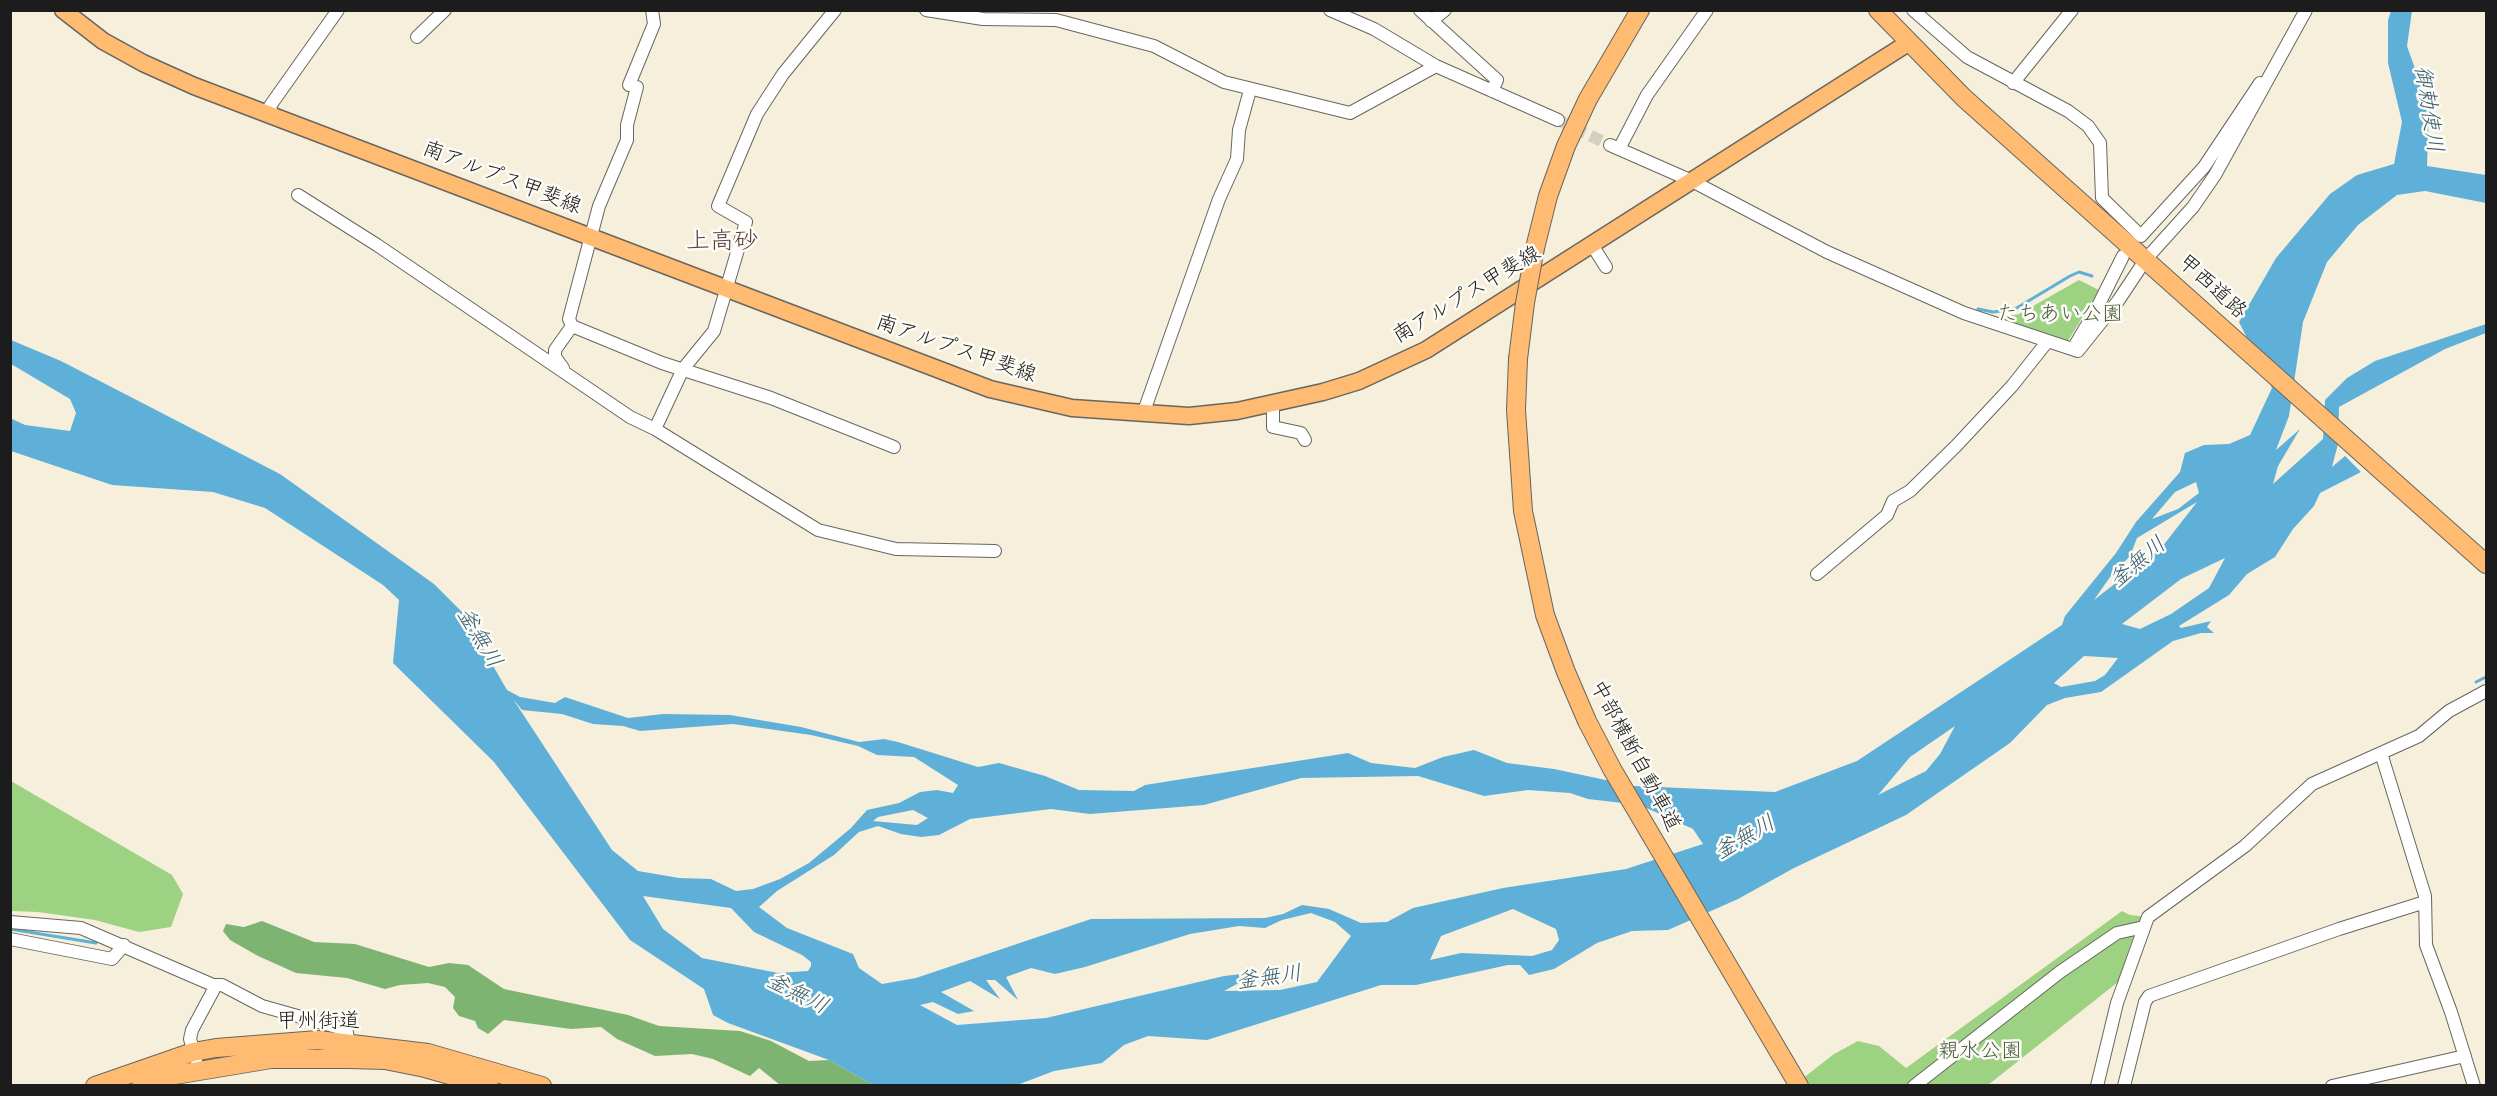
<!DOCTYPE html>
<meta charset="utf-8">
<style>
body{margin:0}
#map{position:relative;width:2497px;height:1096px;overflow:hidden;background:#f6efdc;font-family:"Shantell Sans",sans-serif}
canvas{display:block}
.frame{position:absolute;inset:0;border:12px solid #1c1c1c;pointer-events:none}
</style>
<div id="map">
<canvas width="2497" height="1096"></canvas>
<div class="frame"></div>
</div>
<script>
const c = document.querySelector('canvas').getContext('2d');
c.lineJoin = 'round';
function fillPath(path, color) { c.fillStyle = color; c.fill(path, 'evenodd'); }
const shape = rows => new Path2D(rows.map(r => 'M' + r).join(''));
function stroke(path, color, width, dash) { c.strokeStyle = color; c.lineWidth = width; c.lineCap = dash ? 'butt' : 'round'; c.setLineDash(dash || []); c.stroke(path); }
function write(font, color, halo, rows, align = 'center') {
  c.font = font + ' "Shantell Sans","Klee One",sans-serif'; c.lineWidth = 5; c.setLineDash([]); c.textBaseline = 'middle'; c.strokeStyle = halo; c.fillStyle = color; for (const [text, x, y, turn = 0] of rows) {
    c.save(); c.translate(x, y); c.rotate((+turn || 0) * Math.PI / 180); c.textAlign = isNaN(turn) ? turn : align; if (halo) c.strokeText(text, 0, 0); c.fillText(text, 0, 0); c.restore();
  }
}
fillPath(shape([
 [2079,280,2099,290,2068,341,1998,318,2019,314],
 [11,781,172,875,183,894,171,927,139,932,95,920,38,912,11,911],
 [2122,911,2130,915,2148,917,2136,929,2118,982,1988,1085,1793,1086,1834,1054,1858,1041,1879,1046,1906,1068]
]), '#9ed283');
fillPath(shape([
 [262,921,314,942,355,944,429,967,449,963,468,965,504,989,628,1015,659,1026,740,1031,771,1041,809,1061,829,1060,873,1085,780,1085,759,1068,750,1076,713,1059,692,1054,655,1056,617,1039,601,1027,571,1029,504,1020,488,1034,478,1028,475,1021,459,1016,453,1008,455,997,445,987,428,983,400,985,385,989,347,978,296,973,258,956,230,940,223,931,226,924,244,927]
]), '#7eb471');
fillPath(shape([
 [2391,11,2412,11,2407,46,2429,108,2427,166,2486,175,2486,203,2425,191,2397,195,2358,225,2327,262,2303,322,2289,416,2276,450,2300,429,2278,466,2273,484,2323,439,2325,400,2347,378,2375,361,2486,324,2486,333,2445,349,2339,407,2338,444,2332,467,2345,456,2361,472,2320,493,2314,506,2293,529,2275,557,2247,574,2229,595,2179,626,2181,628,2211,621,2207,627,2214,633,2201,633,2173,641,2101,692,2065,698,2047,705,2010,743,1906,815,1794,868,1738,899,1668,930,1632,931,1597,943,1554,969,1529,975,1520,965,1508,965,1416,985,1381,985,1207,1040,1148,1036,1124,1045,1102,1063,1054,1071,1017,1085,873,1085,829,1060,728,1023,713,1015,704,989,630,940,494,762,393,663,399,600,383,585,265,508,213,492,112,485,11,451,10,418,25,425,70,431,76,413,70,399,11,364,11,340,61,361,280,474,434,584,462,612,507,690,520,697,555,703,565,697,628,718,663,714,730,715,801,727,859,742,884,739,898,742,978,767,999,763,1045,776,1079,790,1134,791,1145,785,1348,753,1371,763,1415,768,1443,757,1474,750,1507,763,1554,769,1634,786,1775,792,1857,761,2062,625,2065,616,2116,553,2136,522,2180,472,2185,453,2204,445,2229,444,2250,435,2272,388,2239,322,2276,258,2330,194,2357,175,2394,164,2402,122,2388,63,2388,20],
 [2196,482,2199,493,2178,509,2152,519,2175,492],
 [2197,502,2162,547,2094,600,2110,577,2130,556,2137,538],
 [2225,558,2209,588,2171,614,2140,629,2122,624,2181,579],
 [2084,656,2118,658,2105,675,2095,681,2061,687,2054,683],
 [513,699,522,710,562,714,593,724,623,726,640,731,733,724,811,735,858,746,877,755,914,757,958,785,953,793,937,790,920,792,899,803,867,810,851,828,809,863,780,879,753,889,736,891,711,879,679,878,638,871,612,850],
 [1955,726,1940,754,1926,771,1878,795,1910,757],
 [1418,776,1484,796,1528,790,1570,793,1588,799,1640,805,1693,829,1703,844,1626,869,1503,888,1413,908,1387,922,1361,923,1329,909,1302,905,1283,914,1265,918,1091,919,916,978,882,984,859,968,853,954,787,928,759,907,777,891,834,855,859,832,878,826,901,834,921,837,939,835,970,819,1051,809,1090,814,1204,805,1301,778],
 [913,810,928,818,917,825,873,821,878,817],
 [643,896,731,908,754,932,802,955,811,962,811,966,808,971,778,973,702,958,663,929],
 [1513,909,1556,929,1559,940,1552,950,1532,956,1461,953,1430,960,1441,936],
 [1311,913,1335,922,1351,936,1317,982,1280,990,1224,991,1259,972,1224,976,1046,1018,957,1025,920,1005,933,1002,958,1014,974,1011,941,992,970,981,1000,999,986,980,995,980,1018,1000,1006,977,1031,968,1055,974,1085,967,1190,934,1239,926,1265,928,1282,920]
]), '#5eb0d9');
stroke(shape([
 [1978,309,1993,312,2015,309,2070,276,2079,272,2092,276],
 [2476,682,2486,677],
 [10,929,96,943]
]), '#5eb0d9', 3);
stroke(shape([
 [1558,120,1610,145]
]), '#d5cfbf', 12, [12, 6]);
const minor = shape([
 [926,10,983,19,1056,20,1154,46,1224,82,1350,113,1436,66],
 [1330,10,1374,29,1436,66,1558,120],
 [1420,10,1497,80,1492,91],
 [1913,10,1967,57,2068,111,2088,126,2100,143,2102,198,2141,236,2204,167,2260,83],
 [1431,21,1445,10],
 [417,37,445,10],
 [2013,83,2072,10],
 [629,85,654,24,652,10],
 [637,87,627,125,627,140,599,206,591,236,569,319,572,326,662,363,771,398,894,447],
 [272,115,270,106,338,10],
 [1610,145,1692,181,1827,252,1964,313,2078,351,2118,301,2146,259,2193,207,2215,175,2306,10],
 [1619,149,1647,95,1707,10],
 [298,195,377,245,630,417,655,429,818,530,896,549,995,551],
 [1592,245,1606,267],
 [2074,347,2097,308,2123,256],
 [563,368,555,357,555,350,572,326],
 [1273,403,1273,427,1301,433,1305,440],
 [1143,414,1219,199,1237,159,1239,130,1250,90],
 [655,429,683,369,714,331,746,222,718,206,757,114,783,74,835,10],
 [1817,574,1887,515,1893,501,1910,491,1956,446,2012,386,2047,342],
 [2381,753,2425,896,2426,945,2451,1012,2474,1086],
 [10,922,81,928,213,985,214,989,192,1030,190,1039,196,1059],
 [10,939,112,959,124,945],
 [213,985,222,985,262,1006,340,1028,347,1032,348,1042],
 [1914,1086,2060,972,2117,933,2144,927],
 [2097,1086,2117,1003,2148,917,2245,846,2312,784,2419,736,2449,711,2486,691],
 [2124,1086,2145,1002,2149,996,2339,929,2425,902],
 [2332,1086,2465,1056]
]);
const major = shape([
 [63,10,103,41,143,63,194,86,990,389,1072,408,1189,416,1237,411,1323,392,1359,381,1426,350,1908,43]
]);
const highway = shape([
 [1878,10,1964,98,2486,564],
 [1535,248,1548,196,1566,146,1588,99,1640,10],
 [1518,359,1516,410,1523,511,1545,615,1566,672,1587,721,1612,769,1799,1086],
 [95,1086,193,1052,216,1048,318,1040,428,1053,542,1086],
 [141,1086,169,1076,271,1059,349,1059,385,1060,425,1068,489,1086]
]);
stroke(minor, '#68665f', 14);
stroke(major, '#68665f', 19);
stroke(highway, '#68665f', 20);
stroke(minor, '#fff', 12);
stroke(major, '#ffbb71', 16);
stroke(highway, '#ffbb71', 18);
const highwayBridge = shape([
 [1518,359,1525,303,1535,248]
]);
stroke(highwayBridge, '#68665f', 20, []);
stroke(highwayBridge, '#ffbb71', 18);
write('21px', '#1c1c1c', '#fdfcf7', [
 ["南アルプス甲斐線",502,178,21],
 ["甲西道路",2212,287,42],
 ["南アルプス甲斐線",1467,295,-31],
 ["南アルプス甲斐線",956,349,19],
 ["中部横断自動車道",1635,756,62],
 ["甲州街道",318,1022]
]);
write('21px', '#4a5c40', '#fdfcf7', [
 ["たちあい公園",2060,315],
 ["親水公園",1980,1052]
]);
write('italic 22px', '#3a5f71', '#fdfcf7', [
 ["御勅使川",2428,109,81],
 ["釜無川",2138,563,-40],
 ["釜無川",479,638,59],
 ["釜無川",1745,838,-30],
 ["釜無川",1269,978,-8],
 ["釜無川",797,994,27]
]);
write('24px', '#5d4441', '#fdfcf7', [
 ["上高砂",722,242]
]);
</script>
